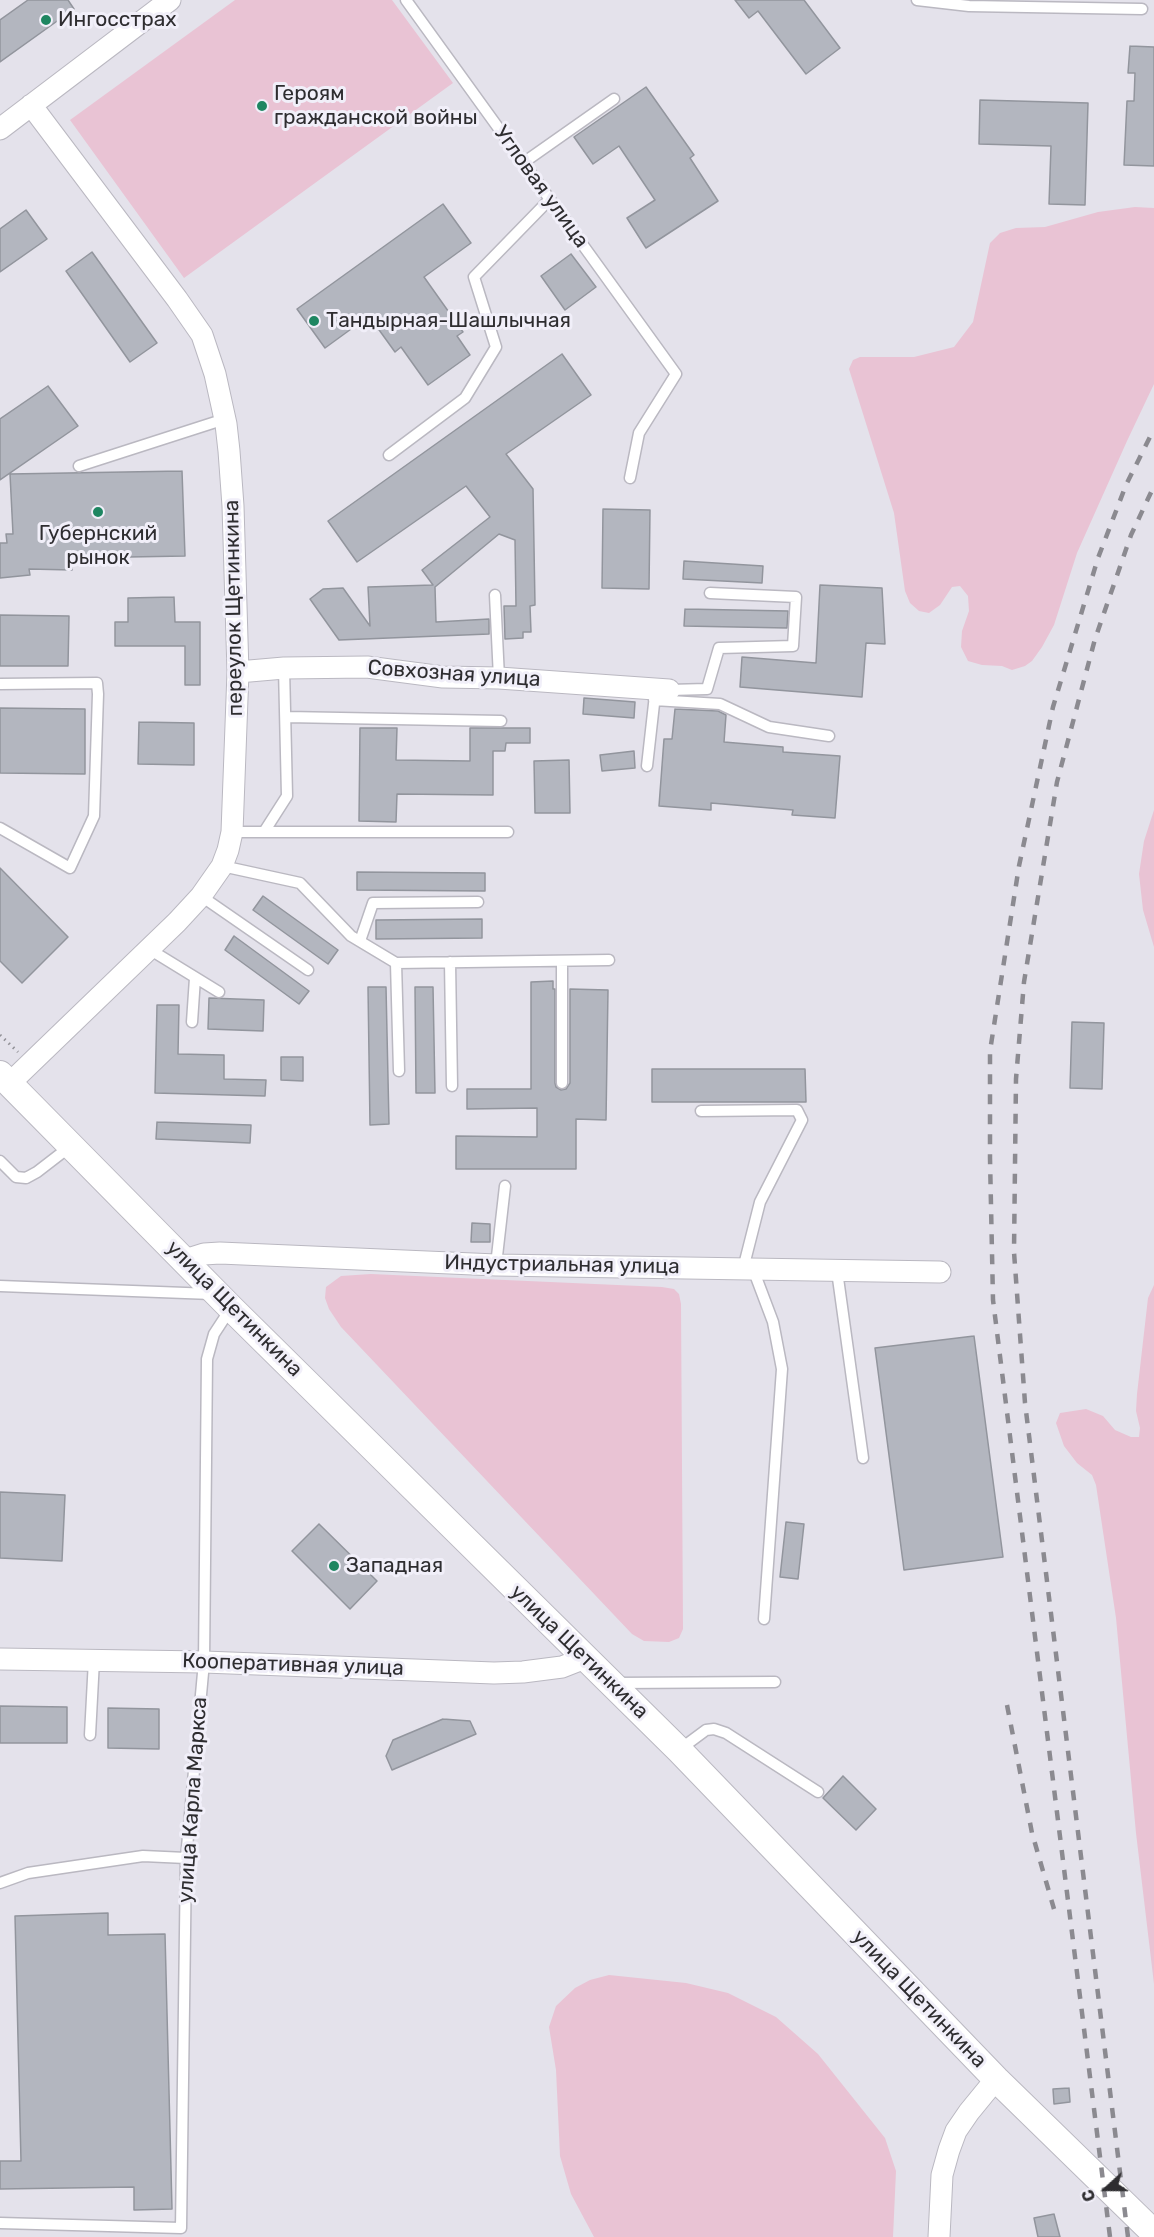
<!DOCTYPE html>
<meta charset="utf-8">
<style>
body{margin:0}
#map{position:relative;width:1154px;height:2237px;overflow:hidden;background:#e4e2eb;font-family:Rubik,sans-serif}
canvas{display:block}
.north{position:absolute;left:1076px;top:2159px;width:60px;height:60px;-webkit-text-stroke:4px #f1eff9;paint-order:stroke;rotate:249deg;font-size:16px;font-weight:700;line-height:24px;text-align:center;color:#2e2d30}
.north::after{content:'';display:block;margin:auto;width:21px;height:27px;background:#2e2d30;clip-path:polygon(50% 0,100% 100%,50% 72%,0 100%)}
</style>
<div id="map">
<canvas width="1154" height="2237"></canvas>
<div class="north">С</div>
</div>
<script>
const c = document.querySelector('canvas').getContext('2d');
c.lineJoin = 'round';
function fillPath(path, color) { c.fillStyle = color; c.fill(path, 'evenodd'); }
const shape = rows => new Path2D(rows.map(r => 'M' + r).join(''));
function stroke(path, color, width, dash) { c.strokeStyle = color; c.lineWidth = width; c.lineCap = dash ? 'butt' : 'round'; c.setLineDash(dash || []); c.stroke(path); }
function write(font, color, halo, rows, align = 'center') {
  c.font = font + ' Rubik,sans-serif'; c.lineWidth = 6; c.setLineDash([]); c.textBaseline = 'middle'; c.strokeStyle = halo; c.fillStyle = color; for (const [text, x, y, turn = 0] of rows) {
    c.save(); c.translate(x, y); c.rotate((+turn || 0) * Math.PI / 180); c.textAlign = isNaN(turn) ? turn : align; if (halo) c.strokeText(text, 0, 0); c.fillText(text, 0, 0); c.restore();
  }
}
fillPath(shape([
 [235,0,392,0,453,83,184,278,70,120],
 [1135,207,1154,208,1154,384,1127,441,1077,553,1054,625,1042,647,1032,661,1025,666,1012,670,1002,666,982,665,968,661,961,647,962,631,969,611,968,596,960,586,952,587,940,605,929,613,919,611,910,603,905,591,894,513,849,369,853,360,860,357,914,357,954,347,973,322,990,243,1000,233,1016,228,1045,227,1098,212],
 [1154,810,1154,947,1143,910,1139,874,1144,841],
 [371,1274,662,1287,674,1289,679,1294,681,1304,683,1629,679,1638,669,1642,644,1641,632,1634,341,1327,329,1309,325,1298,326,1287,341,1276],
 [1154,1285,1154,1984,1136,1833,1116,1618,1096,1485,1092,1475,1077,1463,1064,1446,1056,1423,1060,1413,1086,1409,1103,1416,1115,1430,1131,1437,1139,1437,1140,1428,1136,1411,1137,1394,1148,1298],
 [609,1975,686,1983,728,1993,776,2017,818,2054,885,2138,896,2171,893,2237,594,2237,571,2194,560,2156,556,2070,549,2027,556,2006,575,1988,590,1980]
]), '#e9c3d4');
const building = shape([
 [28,0,68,0,74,9,0,62,0,20,28,0],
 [735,0,804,0,840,48,806,74,758,11,749,18,735,0],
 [1130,46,1154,47,1154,166,1124,165,1127,101,1134,101,1135,73,1128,73,1130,46],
 [646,87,694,155,690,158,718,201,646,248,627,218,655,200,619,146,593,164,574,137,646,87],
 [980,100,1088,103,1085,205,1049,204,1051,146,979,144,980,100],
 [443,204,471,243,424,277,463,332,457,336,470,355,428,385,401,347,395,352,369,316,325,348,297,309,443,204],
 [26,210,47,239,0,272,0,229,26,210],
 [92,252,157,343,130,362,66,271,92,252],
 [571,254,596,287,565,310,541,276,571,254],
 [562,354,591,395,506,454,533,489,535,605,530,606,531,632,523,632,523,638,505,639,504,606,516,606,515,540,499,534,435,587,436,622,489,619,489,634,339,640,310,599,323,589,343,588,370,626,368,587,433,585,422,570,490,517,466,486,357,562,328,521,562,354],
 [48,386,78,426,0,480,0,419,48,386],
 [182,471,185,556,72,558,72,570,29,569,30,575,0,578,0,543,7,543,6,534,13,534,10,474,182,471],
 [603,509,650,510,649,589,602,588,603,509],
 [684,561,763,566,762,583,683,579,684,561],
 [820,585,882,588,885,644,866,643,862,697,740,687,742,657,816,663,820,585],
 [174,597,175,622,200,622,200,685,185,685,185,646,115,646,115,622,128,622,128,598,174,597],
 [685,609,788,611,787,628,684,626,685,609],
 [0,615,69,616,68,666,0,666,0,615],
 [584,698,635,702,634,718,583,714,584,698],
 [0,708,85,709,85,774,0,773,0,708],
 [675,709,718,711,726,715,724,742,783,747,783,752,840,756,835,818,792,815,793,810,711,803,711,810,659,806,664,739,672,739,675,709],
 [139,722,194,723,194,765,138,764,139,722],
 [360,728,397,728,396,760,470,761,470,728,530,728,530,743,506,743,505,751,493,751,493,795,397,794,396,822,359,821,360,728],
 [634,751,635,768,602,771,600,755,634,751],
 [569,760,570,813,535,813,534,761,569,760],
 [0,868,68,937,22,983,0,961,0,868],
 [357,872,485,873,485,891,357,890,357,872],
 [263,896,338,950,328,964,253,910,263,896],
 [482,919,482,938,376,939,376,920,482,919],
 [234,936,309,991,299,1004,225,950,234,936],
 [553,981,553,989,555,989,555,1083,556,1087,561,1090,566,1089,570,1083,570,989,608,990,606,1120,576,1119,576,1169,456,1169,456,1136,537,1137,537,1108,467,1109,467,1089,531,1089,531,982,553,981],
 [368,987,386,987,389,1124,370,1125,368,987],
 [415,987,433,987,435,1093,416,1093,415,987],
 [209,998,264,1000,263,1031,208,1029,209,998],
 [157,1005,179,1005,178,1054,224,1055,224,1079,266,1080,265,1096,155,1093,157,1005],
 [1072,1022,1104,1023,1102,1089,1070,1088,1072,1022],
 [281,1057,303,1057,303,1081,281,1080,281,1057],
 [652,1069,805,1069,806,1102,652,1102,652,1069],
 [157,1122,251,1125,250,1143,156,1139,157,1122],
 [472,1223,490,1224,490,1242,471,1242,472,1223],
 [974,1336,1003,1557,904,1570,875,1348,974,1336],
 [0,1492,65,1495,62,1561,0,1558,0,1492],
 [786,1522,804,1524,798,1579,780,1577,786,1522],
 [319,1524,377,1581,350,1609,292,1551,319,1524],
 [0,1706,67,1707,67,1743,0,1743,0,1706],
 [108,1708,159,1709,159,1749,108,1748,108,1708],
 [443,1719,470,1721,476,1734,392,1770,386,1756,393,1740,443,1719],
 [843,1776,876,1809,856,1830,823,1798,843,1776],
 [108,1913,108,1935,165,1934,172,2209,134,2210,134,2187,0,2189,0,2161,21,2161,15,1916,108,1913],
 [1069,2088,1070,2102,1054,2104,1053,2089,1069,2088],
 [1054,2214,1060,2237,1038,2237,1034,2218,1054,2214]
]);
fillPath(building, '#b3b6bf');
stroke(building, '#92959d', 1.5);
const service = shape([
 [406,0,676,374,639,433,630,478],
 [917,0,969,6,1142,9],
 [523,163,614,99],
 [389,455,465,398,496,347,474,277,550,199],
 [79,466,225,419],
 [495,595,499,678],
 [0,684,97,683,98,694,94,816,70,868,0,828],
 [669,690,707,689,719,648,793,646,796,597,710,593],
 [654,700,720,704,769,727,829,736],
 [287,717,501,721],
 [647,766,655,695],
 [232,832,508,832],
 [264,832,287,796,284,668],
 [222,866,300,883,351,936,396,963,609,960],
 [201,896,308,970],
 [360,941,373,903,478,902],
 [149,949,219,992],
 [450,962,452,1086],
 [396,963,399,1071],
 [192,1022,195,978],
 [562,1083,562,961],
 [701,1111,797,1110,802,1120,760,1202,743,1269],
 [0,1161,16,1177,26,1178,37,1172,72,1145],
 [496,1265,505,1186],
 [753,1269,773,1322,782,1369,764,1619],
 [837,1271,863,1458],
 [0,1286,212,1294],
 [615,1683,775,1682],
 [90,1735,94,1660],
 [679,1750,706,1730,714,1729,726,1733,818,1792],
 [0,1883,28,1873,143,1856,186,1858],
 [0,2223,181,2228,186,1858,204,1662,207,1359,214,1334,231,1308]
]);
const minor = shape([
 [0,129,170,0],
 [238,672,284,668,367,667,443,677,499,678,669,690],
 [10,1083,177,922,201,896,222,866,228,850,232,832,238,672,233,506,229,451,226,424,215,374,202,335,177,299,31,105],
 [185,1260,204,1254,220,1253,496,1265,940,1272],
 [0,1659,204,1662,494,1673,523,1672,562,1667,585,1658],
 [939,2237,942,2175,949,2150,956,2131,969,2112,996,2079]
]);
const tertiary = shape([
 [0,1074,231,1308,679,1750,996,2079,1154,2233]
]);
stroke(service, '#bab8c1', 13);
stroke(minor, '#bab8c1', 23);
stroke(tertiary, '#bab8c1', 28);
stroke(shape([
 [0,1035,18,1052]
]), '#919096', 3, [1.5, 4.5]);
stroke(service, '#fff', 10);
stroke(minor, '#fff', 21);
stroke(tertiary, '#fff', 26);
stroke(shape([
 [1007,1705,1032,1833,1054,1909],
 [1110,2237,993,1300,990,1158,990,1051,1019,866,1053,707,1098,558,1126,485,1154,429],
 [1128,2237,1025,1403,1014,1252,1016,1079,1024,982,1057,782,1095,639,1131,535,1154,486]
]), '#8b8a90', 4.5, [10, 10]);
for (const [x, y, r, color] of [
 [46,20,6,"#1e8661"],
 [262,106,6,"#1e8661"],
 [314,321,6,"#1e8661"],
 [98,512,6,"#1e8661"],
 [334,1566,6,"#1e8661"]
]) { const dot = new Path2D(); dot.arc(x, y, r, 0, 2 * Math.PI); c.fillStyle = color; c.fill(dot); stroke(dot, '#f1eff9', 2); }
write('21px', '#2e2d30', '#f1eff9', [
 ["Ингосстрах",58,20],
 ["Героям",274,94],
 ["гражданской войны",274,118],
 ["Тандырная-Шашлычная",326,321],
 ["Губернский",98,534,"center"],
 ["рынок",98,558,"center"],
 ["Западная",346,1566]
], 'left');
write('21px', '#2e2d30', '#f1eff9', [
 ["Угловая улица",541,187,54],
 ["переулок Щетинкина",234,608,-91],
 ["Совхозная улица",454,674,4],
 ["Индустриальная улица",562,1265,1],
 ["улица Щетинкина",234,1309,45],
 ["улица Щетинкина",579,1652,44],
 ["Кооперативная улица",293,1665,2],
 ["улица Карла Маркса",193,1800,-86],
 ["улица Щетинкина",919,1999,46]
]);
</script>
